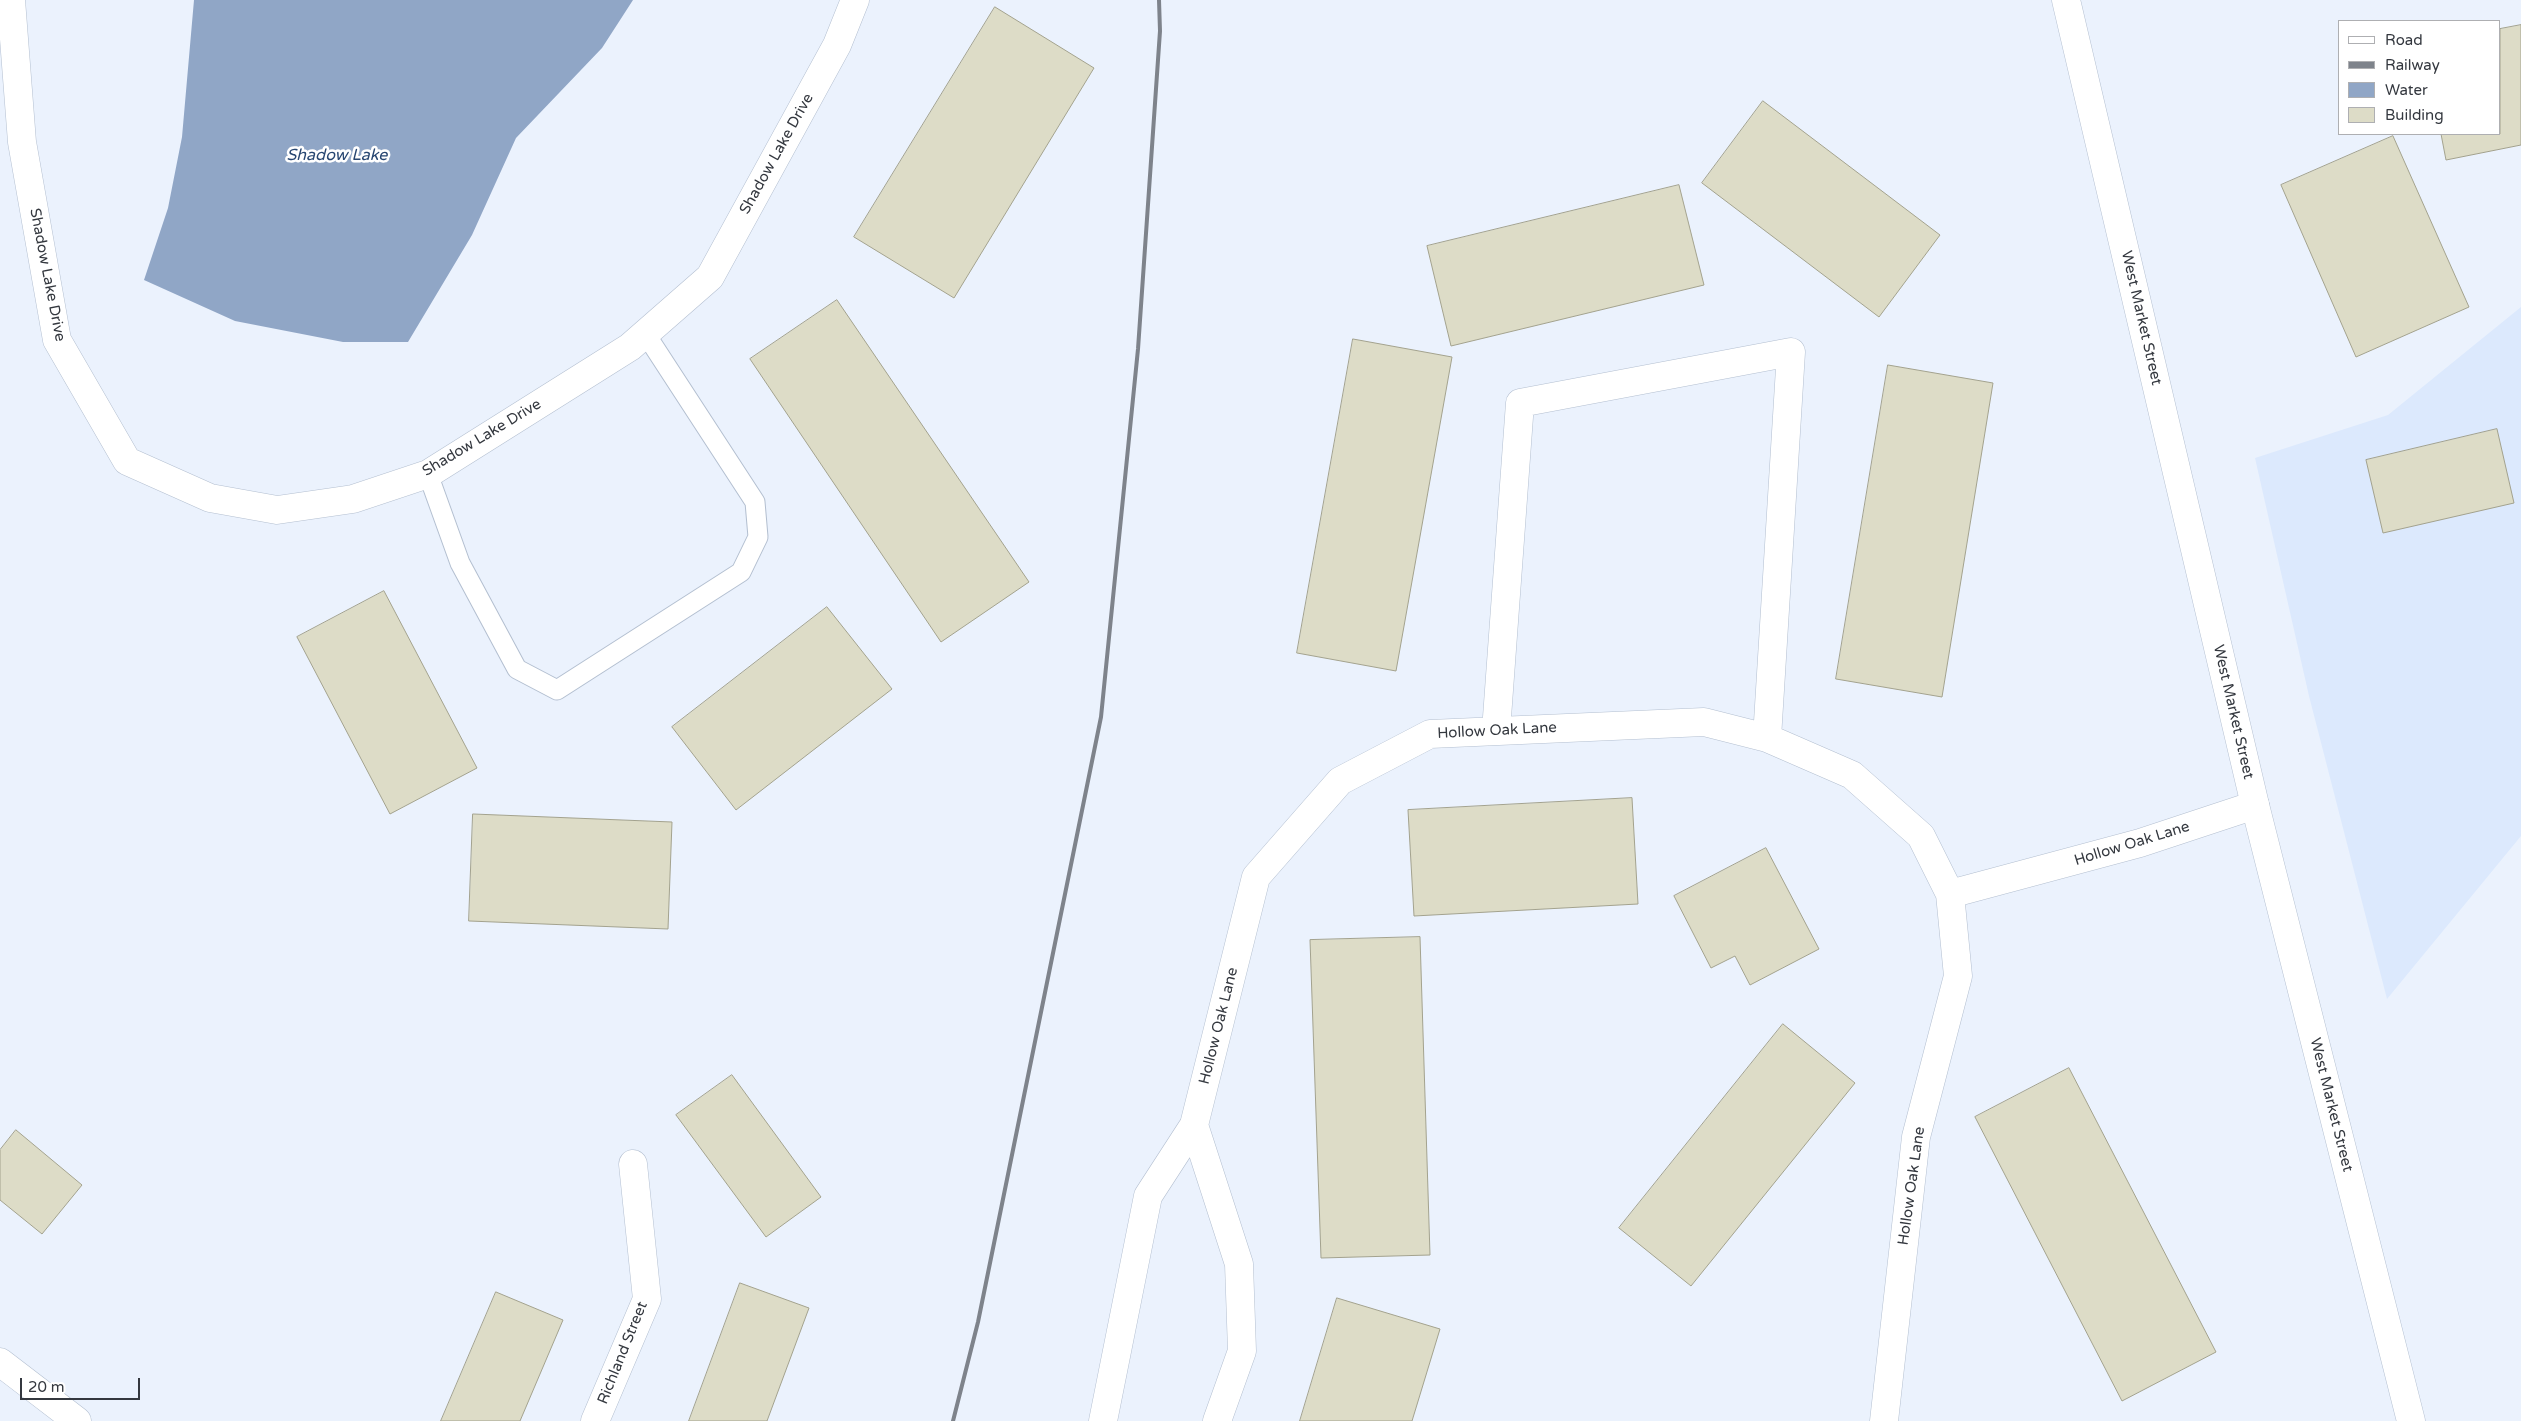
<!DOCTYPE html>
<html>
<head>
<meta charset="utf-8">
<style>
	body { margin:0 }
	#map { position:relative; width:2521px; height:1421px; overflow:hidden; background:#ebf2fd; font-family:"Varela Round",sans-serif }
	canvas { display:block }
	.legend { position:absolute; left:2338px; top:20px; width:162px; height:115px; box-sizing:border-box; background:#fff; border:1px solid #aeafb2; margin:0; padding:6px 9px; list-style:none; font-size:15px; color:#34383f }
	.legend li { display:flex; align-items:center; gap:10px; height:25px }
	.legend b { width:25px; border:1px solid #aeafb2 }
	.scale { position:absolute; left:20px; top:1378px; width:120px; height:22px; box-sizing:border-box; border:2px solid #34383f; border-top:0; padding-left:6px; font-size:15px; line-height:18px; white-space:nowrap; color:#34383f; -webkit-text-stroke:4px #fff; paint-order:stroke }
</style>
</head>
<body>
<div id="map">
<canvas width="2521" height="1421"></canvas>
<ul class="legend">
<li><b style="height:6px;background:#fff"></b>Road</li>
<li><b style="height:6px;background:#7e838b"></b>Railway</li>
<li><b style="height:14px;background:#90a6c6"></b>Water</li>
<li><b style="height:14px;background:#dddcc7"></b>Building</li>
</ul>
<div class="scale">20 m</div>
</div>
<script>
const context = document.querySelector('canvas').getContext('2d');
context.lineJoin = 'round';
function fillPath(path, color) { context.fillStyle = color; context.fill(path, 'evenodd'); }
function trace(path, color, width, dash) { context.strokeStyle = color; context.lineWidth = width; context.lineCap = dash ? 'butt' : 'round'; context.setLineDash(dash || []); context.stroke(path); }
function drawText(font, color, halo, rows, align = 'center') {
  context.font = font + ' "Varela Round",sans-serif'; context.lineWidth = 5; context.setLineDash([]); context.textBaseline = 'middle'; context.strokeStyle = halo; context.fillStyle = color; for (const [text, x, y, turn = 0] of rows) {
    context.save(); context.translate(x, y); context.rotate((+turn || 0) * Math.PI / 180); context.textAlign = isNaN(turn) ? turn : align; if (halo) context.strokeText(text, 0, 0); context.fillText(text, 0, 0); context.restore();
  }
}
fillPath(new Path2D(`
	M2521,307v529l-134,163 -78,-303 -54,-238 133,-43z`), '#dce9fd');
fillPath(new Path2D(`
	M194,0h439l-31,48 -86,90 -44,97 -64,107h-65l-108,-21 -91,-41 24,-72 14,-71z`), '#90a6c6');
const building = new Path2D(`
	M995,7l99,61 -140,230 -100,-61z
	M2521,25v120l-75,15 -5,-26h59v-105z
	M1763,101l177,134 -61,82 -177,-134z
	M2393,136l76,171 -113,50 -75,-172z
	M1679,185l25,100 -253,61 -24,-100z
	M837,300l192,282 -88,60 -191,-283z
	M1353,339l99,18 -56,314 -99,-18z
	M1888,365l105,18 -51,314 -106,-18z
	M2497,429l17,74 -131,30 -17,-73z
	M384,591l93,177 -87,46 -93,-177z
	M827,607l65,82 -156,121 -64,-83z
	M1632,798l6,106 -224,12 -6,-106z
	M473,814l199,8 -4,107 -199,-8z
	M1766,848l53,101 -69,36 -15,-29 -24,12 -37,-72z
	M1420,937l10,318 -109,3 -11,-318z
	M1783,1024l72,59 -164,203 -72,-58z
	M2069,1068l147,284 -94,49 -147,-284z
	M732,1075l89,122 -55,40 -90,-122z
	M16,1130l66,55 -40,49 -42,-34v-50z
	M740,1283l69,25 -42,113h-78z
	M496,1292l67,28 -43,101h-79z
	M1337,1298l103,31 -28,92h-112z`);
fillPath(building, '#dddcc7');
trace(building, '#a3a28e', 1);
const service = new Path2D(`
	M428,474l32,89 57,106 40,21 184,-118 17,-35 -3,-35 -110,-169`);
const minor = new Path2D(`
	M11,0l11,142 35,198 70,121 83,37 67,12 76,-11 75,-25 202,-127 80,-70 127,-232 18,-45
	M1496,731l24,-328 271,-51 -24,386
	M1950,894l190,-51 115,-38
	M1194,1125l45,139 3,87 -25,70
	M0,1362l77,59
	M595,1421l52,-122 -14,-135
	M1103,1421l45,-225 46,-71 62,-248 84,-96 90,-47 274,-12 63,16 85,37 69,61 29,58 8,82 -42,161 -32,284`);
const primary = new Path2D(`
	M2066,0l189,805 156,616`);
trace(service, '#b3bfd0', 21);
trace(minor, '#b3bfd0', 29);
trace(primary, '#b3bfd0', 29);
trace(service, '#fff', 19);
trace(minor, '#fff', 28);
trace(primary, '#fff', 28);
trace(new Path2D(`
	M953,1421l25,-99 123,-605 37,-368 22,-318 -1,-31`), '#7e838b', 4);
drawText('15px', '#34383f', '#fff', [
	["Shadow Lake Drive",777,154,-61],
	["Shadow Lake Drive",47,275,79],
	["West Market Street",2141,318,77],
	["Shadow Lake Drive",482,438,-31],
	["West Market Street",2233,712,77],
	["Hollow Oak Lane",1497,731,-3],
	["Hollow Oak Lane",2132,844,-17],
	["Hollow Oak Lane",1219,1026,-76],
	["West Market Street",2331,1105,76],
	["Hollow Oak Lane",1912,1186,-82],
	["Richland Street",623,1353,-68]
]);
drawText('italic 16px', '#274671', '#fff', [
	["Shadow Lake",337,156]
]);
</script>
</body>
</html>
